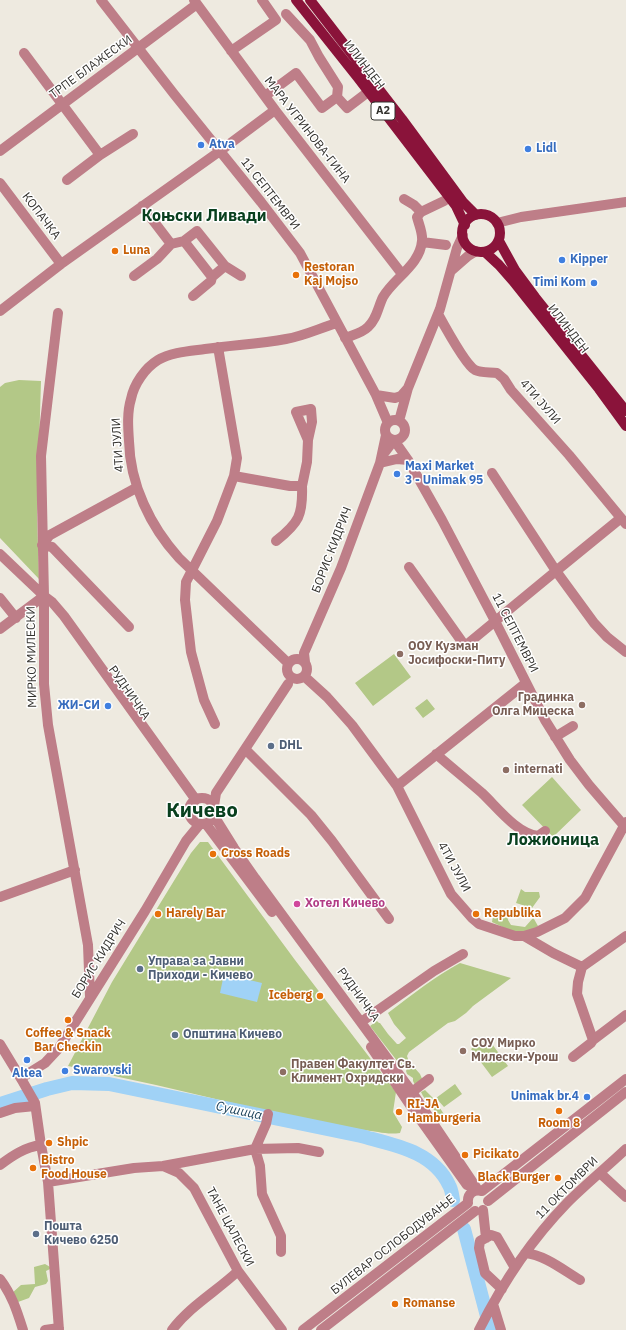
<!DOCTYPE html>
<html>
<head>
<meta charset="utf-8">
<style>
	body { margin:0 }
	canvas { display:block; background:#eeeae0 }
</style>
</head>
<body>
<canvas width="626" height="1330"></canvas>
<script>
const context = document.querySelector('canvas').getContext('2d');
context.lineJoin = 'round';
function fillPath(path, color) { context.fillStyle = color; context.fill(path, 'evenodd'); }
function trace(path, color, width, dash) { context.strokeStyle = color; context.lineWidth = width; context.lineCap = dash ? 'butt' : 'round'; context.setLineDash(dash || []); context.stroke(path); }
function drawText(font, color, halo, rows, align = 'center') {
  context.font = font + ' "IBM Plex Sans",sans-serif'; context.lineWidth = 3; context.setLineDash([]); context.textBaseline = 'middle'; context.strokeStyle = halo; context.fillStyle = color; for (const [text, x, y, turn = 0] of rows) {
    context.save(); context.translate(x, y); context.rotate((+turn || 0) * Math.PI / 180); context.textAlign = isNaN(turn) ? turn : align; if (halo) context.strokeText(text, 0, 0); context.fillText(text, 0, 0); context.restore();
  }
}
fillPath(new Path2D(`
	M19,380l22,1 -4,134 2,64 -39,-41v-151l5,-4z
	M394,654l17,23 -38,29 -18,-23z
	M427,699l8,10 -12,9 -8,-10z
	M552,777l29,33 -28,27 -31,-32z
	M200,842h8l87,118 101,132 -3,20 9,15 -2,6c-14,2 -23,-2 -37,-3l-92,-18 -115,-27 -88,-19 44,-84 79,-129z
	M521,889l4,3h14l1,5 -8,11 -16,-5z
	M509,910l-1,10 3,5 14,2 8,-9 1,1 4,7c-19,12 -28,4 -46,-4l1,-6 5,-5z
	M460,963l51,15 -38,28 -7,7 -11,8 -7,2 -39,29 -2,4 2,6 -8,4 -31,-40 7,-5 2,2h1l8,11 9,10h2l7,-6 -12,-14 -6,-11c24,-18 46,-36 72,-50z
	M487,1037l21,29 -16,11 -21,-28z
	M412,1065l8,9 3,7 -8,4 -2,-4v-3l-6,-4 -1,-3 2,-5z
	M455,1084l7,10 -18,13 -8,-9z
	M425,1090l10,10 10,16 -4,3 -18,-23 -2,-4z
	M45,1264l7,4 -6,3 2,10 -2,3 -11,3 -6,11 -11,4 -7,-8 10,-9 14,-1 -1,-17z`), '#b3c887');
fillPath(new Path2D(`
	M224,974l38,9 -5,19 -37,-9z`), '#a0d2f6');
trace(new Path2D(`
	M0,1104l47,-15 25,-6 37,1 252,52c33,9 72,15 88,49 3,5 3,10 4,15
	M464,1229l24,91 4,10`), '#a0d2f6', 14);
trace(new Path2D(`
	M101,0l73,94 87,108 39,51 76,142 12,28
	M194,0l81,110 127,164
	M231,51l45,-31 -14,-20
	M24,53l76,102
	M265,96l31,-23 26,35 15,-11 1,-10 -19,-30 -9,-17 -24,-26
	M337,97l10,11 21,-16
	M0,151l197,-147
	M67,180l33,-25 33,-21
	M0,183l61,81
	M404,199l10,6 7,7 23,-11
	M142,206l29,38 13,-3 28,36 13,-11 -28,-35 -13,10
	M497,223l24,-6 105,-15
	M422,242l24,3
	M225,266l16,10
	M452,270l16,-14 8,-5
	M134,276l23,-17 14,-15
	M193,296l18,-15 1,-4
	M0,311l61,-47 159,-113 55,-41
	M58,313l-17,143 3,140v88l4,41 40,220 2,52
	M438,314c6,11 28,51 37,56 6,3 15,2 22,3l7,6 7,11 58,65 57,69
	M345,338c8,-3 17,-5 23,-11 9,-8 10,-20 15,-30 11,-19 37,-32 39,-56 1,-8 -3,-16 -5,-24l4,-5
	M376,395l19,3 6,-2 7,-8
	M385 430a10 10 0 1 1 20 0a10 10 0 1 1-20 0Z
	M399,421l9,-33 32,-79 17,-61 6,-13
	M382,456l12,-16 14,20 34,60 53,101 50,99 25,40 19,25 37,43
	M380,463l17,-4 11,1
	M492,473l64,98 65,-53
	M234,476l56,10h12l5,-24 1,-22 4,-18 -1,-13 -15,3 12,28
	M276,541c23,-18 27,-26 26,-55
	M0,554l44,42 8,6 12,14 132,184
	M409,567l56,79 91,-75 38,52 13,14 19,15
	M0,598l16,20
	M129,627l-77,-80 -10,-2 8,-10 86,-47
	M0,629l44,-33
	M287 669a10 10 0 1 1 20 0a10 10 0 1 1-20 0Z
	M305,662l-1,-9 37,-85 39,-105 6,-28
	M288,663l-109,-105c-29,-32 -49,-74 -50,-117 -1,-14 -2,-29 2,-42 3,-15 14,-31 27,-39 13,-8 32,-9 47,-11 27,-4 54,-5 81,-10 18,-3 34,-11 51,-16
	M305,677l22,20 25,28 45,61 54,108 21,24 7,6 36,12h9l13,-4 28,-14 20,-20 41,-76
	M215,724l-11,-24 -13,-48 -6,-52 1,-18 31,-61 17,-45 3,-18 -19,-111
	M555,737l18,-11
	M246,750l65,65 21,26 57,78
	M436,754c15,13 31,26 46,39 15,14 34,40 56,43l7,-5
	M397,786l129,-103
	M189 811a13 13 0 1 1 26 0a13 13 0 1 1-26 0Z
	M214,806l2,-13 72,-109
	M214,816l20,32 21,30 157,214 66,98
	M206,824l66,88
	M0,897l75,-27
	M524,936l29,17 29,14
	M361,1022l73,-51 29,-17
	M593,1040l33,-25
	M0,1044l23,38 12,21 6,42 7,37 11,148
	M371,1047l39,58 57,80
	M573,1057l18,-14 2,-3 -16,-46 1,-12 4,-15 44,-31
	M21,1078l24,-15 14,-15 86,-137 41,-70 14,-17
	M412,1092l17,-13
	M0,1113l15,-5 20,-2
	M268,1114l-2,10 -11,25 5,17 2,28 19,42v16
	M0,1165c12,-9 25,-18 41,-20
	M163,1166l16,7 15,15 44,83 44,59
	M600,1173l26,24
	M48,1182l86,-14 29,-2 92,-17 43,-1 21,4
	M488,1201l138,-109
	M468,1203c-1,-9 5,-14 14,-12l144,-112
	M483,1210l3,28
	M525,1253c20,2 38,17 55,27
	M0,1279c12,16 17,32 23,51
	M502,1289l-17,-16 -6,-25 1,-7 11,-6 6,2 18,31
	M493,1304l8,26
	M45,1330l14,-2
	M172,1330c18,-24 45,-39 66,-59
	M303,1330l165,-127
	M321,1330l154,-119
	M479,1330c23,-46 52,-90 88,-127 19,-19 40,-36 59,-54`), '#be7e88', 10);
trace(new Path2D(`
	M296,0l62,78 98,128 9,19
	M310,0l92,119 61,83 13,13
	M462 233a19 19 0 1 1 38 0a19 19 0 1 1-38 0Z
	M499,241l16,29 20,27 91,114
	M485,252l14,13 14,16 86,108 27,37`), '#8a133a', 10);
for (const [x, y, r, color] of [
	[201,145,4,"#3f7fe0"],
	[528,149,4,"#3f7fe0"],
	[115,251,4,"#e8710a"],
	[562,260,4,"#3f7fe0"],
	[296,275,4,"#e8710a"],
	[594,283,4,"#3f7fe0"],
	[397,474,4,"#3f7fe0"],
	[400,654,4,"#8d6e63"],
	[582,705,4,"#8d6e63"],
	[108,706,4,"#3f7fe0"],
	[271,746,4,"#5c6f8a"],
	[506,770,4,"#8d6e63"],
	[213,854,4,"#e8710a"],
	[297,904,4,"#d1479c"],
	[158,914,4,"#e8710a"],
	[476,914,4,"#e8710a"],
	[140,969,4,"#5c6f8a"],
	[320,996,4,"#e8710a"],
	[68,1020,4,"#e8710a"],
	[175,1035,4,"#5c6f8a"],
	[463,1051,4,"#8d6e63"],
	[27,1060,4,"#3f7fe0"],
	[65,1071,4,"#3f7fe0"],
	[283,1072,4,"#8d6e63"],
	[587,1097,4,"#3f7fe0"],
	[559,1111,4,"#e8710a"],
	[399,1112,4,"#e8710a"],
	[49,1143,4,"#e8710a"],
	[465,1155,4,"#e8710a"],
	[33,1168,4,"#e8710a"],
	[558,1178,4,"#e8710a"],
	[36,1234,4,"#5c6f8a"],
	[395,1304,4,"#e8710a"]
]) { const dot = new Path2D(); dot.arc(x, y, r, 0, 2 * Math.PI); context.fillStyle = color; context.fill(dot); trace(dot, '#fff', 1.5); }
for (const [x, y, w] of [
	[383,111,24]
]) { const box = new Path2D(); box.roundRect(x - w / 2, y - 9, w, 18, 3); context.fillStyle = '#fff'; context.fill(box); trace(box, '#33322e', 1); }
drawText('bold 11px', '#33322e', null, [
	["A2",383,111]
]);
drawText('12px', '#33322e', '#fff', [
	["ИЛИНДЕН",364,65,52],
	["ТРПЕ БЛАЖЕСКИ",91,67,-36],
	["МАРА УГРИНОВА-ГИНА",307,130,52],
	["11 СЕПТЕМВРИ",270,194,52],
	["КОПАЧКА",41,216,53],
	["ИЛИНДЕН",568,329,52],
	["4ТИ ЈУЛИ",540,402,49],
	["4ТИ ЈУЛИ",118,445,-94],
	["БОРИС КИДРИЧ",332,550,-69],
	["11 СЕПТЕМВРИ",515,633,63],
	["МИРКО МИЛЕСКИ",32,657,-91],
	["РУДНИЧКА",129,693,55],
	["4ТИ ЈУЛИ",454,867,61],
	["БОРИС КИДРИЧ",99,959,-58],
	["РУДНИЧКА",358,995,54],
	["11 ОКТОМВРИ",567,1188,-45],
	["ТАНЕ ЦАЛЕСКИ",230,1227,62],
	["БУЛЕВАР ОСЛОБОДУВАЊЕ",393,1245,-38]
]);
drawText('bold 12px', '#366cbe', '#fff', [
	["Atva",209,145],
	["Lidl",536,149],
	["Kipper",570,260],
	["Timi Kom",586,283,"right"],
	["Maxi Market",405,467],
	["3 - Unimak 95",405,481],
	["ЖИ-СИ",100,706,"right"],
	["Swarovski",73,1071],
	["Altea",27,1074,"center"],
	["Unimak br.4",579,1097,"right"]
], 'left');
drawText('bold 12px', '#c56008', '#fff', [
	["Luna",123,251],
	["Restoran",304,268],
	["Kaj Mojso",304,282],
	["Cross Roads",221,854],
	["Harely Bar",166,914],
	["Republika",484,914],
	["Iceberg",312,996,"right"],
	["Coffee & Snack",68,1034,"center"],
	["Bar Checkin",68,1048,"center"],
	["RI-JA",407,1105],
	["Hamburgeria",407,1119],
	["Room 8",559,1124,"center"],
	["Shpic",57,1143],
	["Picikato",473,1155],
	["Bistro",41,1161],
	["Food House",41,1175],
	["Black Burger",550,1178,"right"],
	["Romanse",403,1304]
], 'left');
drawText('bold 12px', '#785e54', '#fff', [
	["ООУ Кузман",408,647],
	["Јосифоски-Питу",408,661],
	["Градинка",574,698,"right"],
	["Олга Мицеска",574,712,"right"],
	["internati",514,770],
	["СОУ Мирко",471,1044],
	["Милески-Урош",471,1058],
	["Правен Факултет Св.",291,1065],
	["Климент Охридски",291,1079]
], 'left');
drawText('bold 12px', '#4e5e75', '#fff', [
	["DHL",279,746],
	["Управа за Јавни",148,962],
	["Приходи - Кичево",148,976],
	["Општина Кичево",183,1035],
	["Пошта",44,1227],
	["Кичево 6250",44,1241]
], 'left');
drawText('bold 12px', '#b23c85', '#fff', [
	["Хотел Кичево",305,904]
], 'left');
drawText('italic 13px', '#1d435b', '#fff', [
	["Сушица",239,1111,12]
]);
drawText('bold 16px', '#09401f', '#fff', [
	["Коњски Ливади",204,216],
	["Ложионица",553,840]
]);
drawText('bold 20px', '#09401f', '#fff', [
	["Кичево",202,811]
]);
</script>
</body>
</html>
